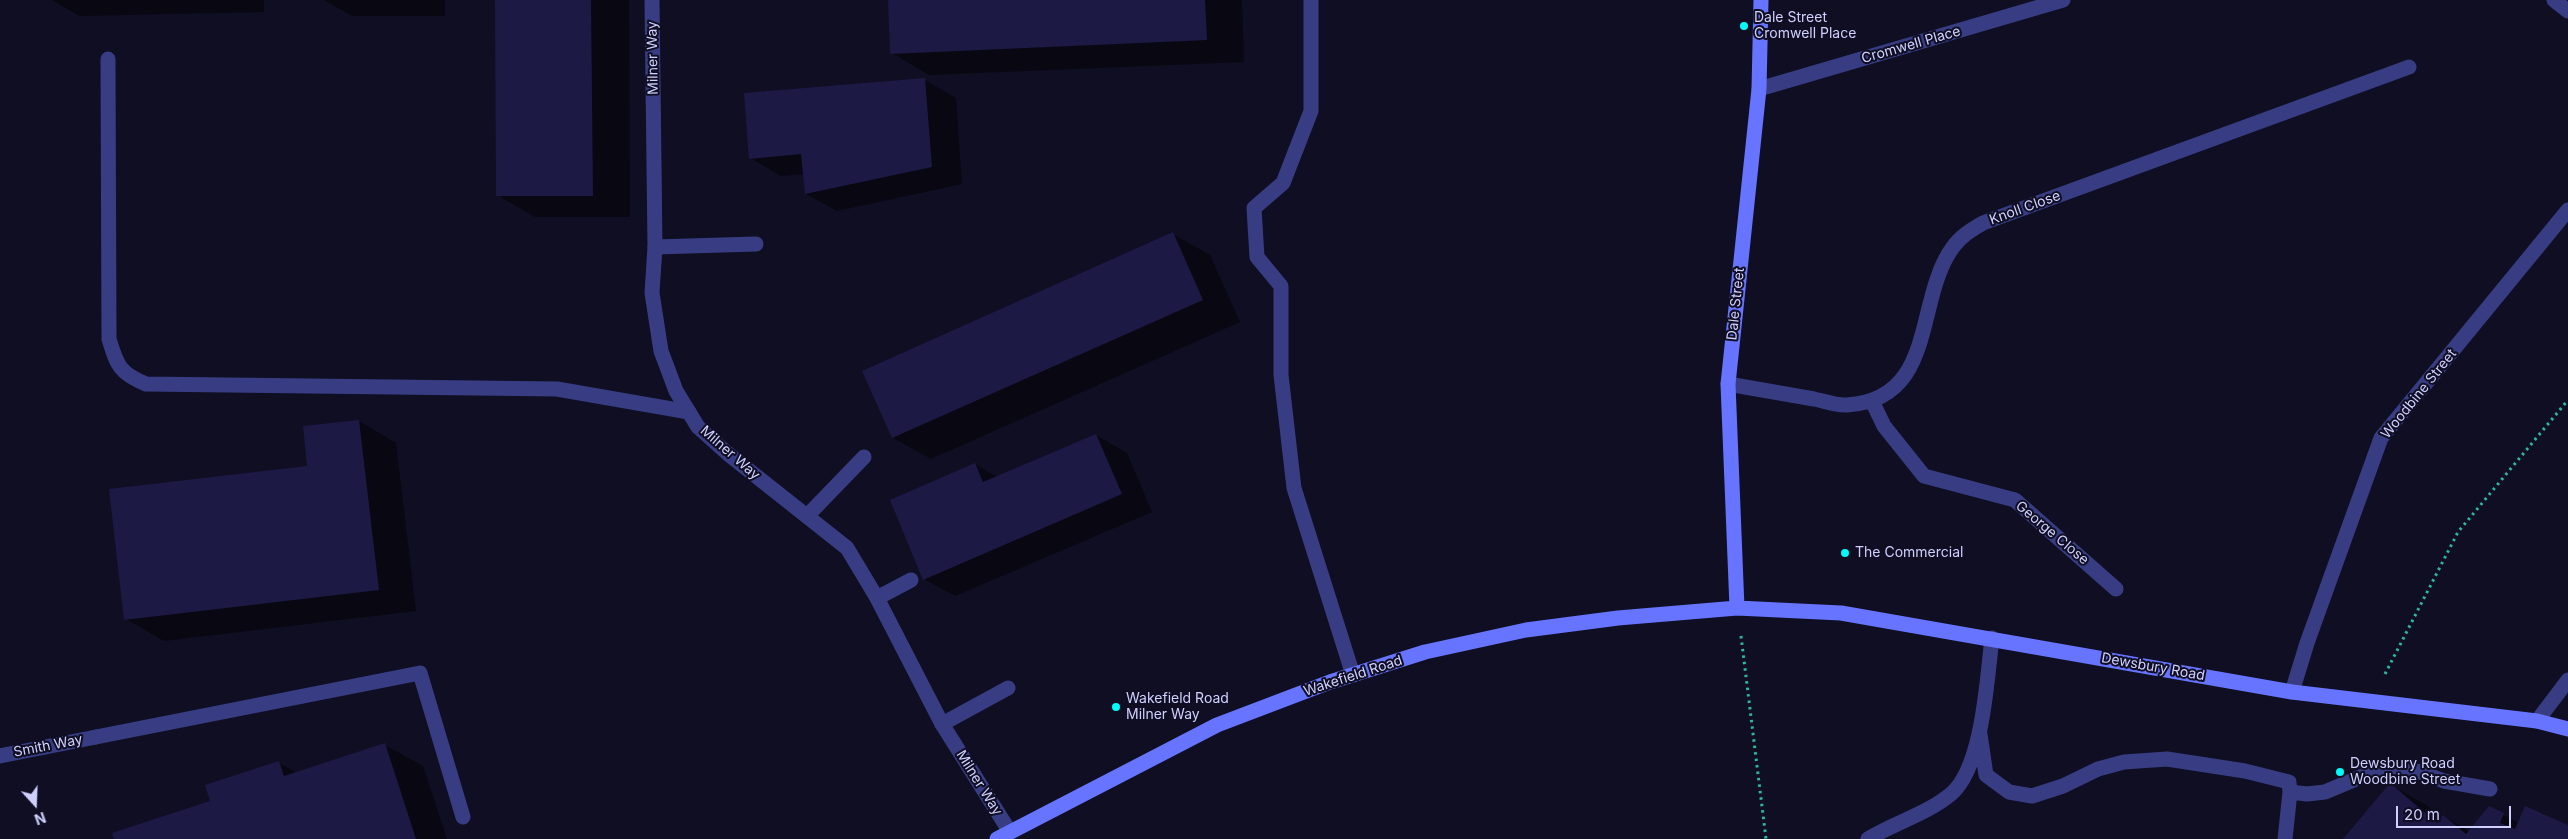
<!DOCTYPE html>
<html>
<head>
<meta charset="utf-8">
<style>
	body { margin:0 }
	#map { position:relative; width:2568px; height:839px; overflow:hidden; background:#0f0e23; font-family:Inter,sans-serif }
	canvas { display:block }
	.north { position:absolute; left:10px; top:779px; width:50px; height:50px; -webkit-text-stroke:4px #0f0e23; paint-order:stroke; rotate:160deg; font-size:14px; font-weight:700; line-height:20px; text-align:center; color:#d0d0ff }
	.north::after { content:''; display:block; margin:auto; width:18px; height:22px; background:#d0d0ff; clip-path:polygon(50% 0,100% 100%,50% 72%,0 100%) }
	.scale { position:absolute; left:2396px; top:806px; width:115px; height:22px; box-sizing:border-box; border:2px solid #d0d0ff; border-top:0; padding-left:6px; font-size:15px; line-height:18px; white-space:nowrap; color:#d0d0ff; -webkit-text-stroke:4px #0f0e23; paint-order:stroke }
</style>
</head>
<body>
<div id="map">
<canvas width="2568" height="839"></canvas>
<div class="north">N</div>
<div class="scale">20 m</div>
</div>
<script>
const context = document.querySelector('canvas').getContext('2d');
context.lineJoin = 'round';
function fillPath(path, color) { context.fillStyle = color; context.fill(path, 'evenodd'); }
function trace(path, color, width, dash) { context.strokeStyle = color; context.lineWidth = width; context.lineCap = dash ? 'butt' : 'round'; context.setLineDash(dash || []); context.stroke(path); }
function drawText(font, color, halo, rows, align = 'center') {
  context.font = font + ' Inter,sans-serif'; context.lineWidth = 4; context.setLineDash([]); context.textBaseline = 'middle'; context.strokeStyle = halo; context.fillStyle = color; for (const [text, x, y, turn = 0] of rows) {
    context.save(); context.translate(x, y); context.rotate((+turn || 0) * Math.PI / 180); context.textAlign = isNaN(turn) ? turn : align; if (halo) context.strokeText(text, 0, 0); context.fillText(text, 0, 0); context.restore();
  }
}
fillPath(new Path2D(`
	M52,0h212v12l-185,4z
	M324,0h121v16h-93z
	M496,0h133l1,217h-95l-38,-22z
	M889,0h353l2,62 -315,13 -37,-22z
	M925,80l31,18 6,86 -125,27 -31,-17 -2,-20 -23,2 -31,-18z
	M1173,234l37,21 30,67 -309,137 -38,-21z
	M359,421l37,22 20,168 -252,30 -38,-22 183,-152z
	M1096,435l31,18 25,59 -197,84 -31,-17 51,-115 22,13z
	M385,745l38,21 24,73h-332l97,-37 66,-40 19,11z
	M2390,785l38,21 14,12 2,-2 26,16 20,-24 29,15 49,4v12h-223z`), '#0007');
fillPath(new Path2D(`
	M495,0h96l2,196h-97z
	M888,0h317l2,40 -317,14z
	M925,78l7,89 -127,27 -4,-40 -52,5 -5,-66z
	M1173,232l30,68 -311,138 -30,-67z
	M359,420l20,170 -255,30 -15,-131 198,-23 -4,-40z
	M1096,434l26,60 -199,86 -33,-80 85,-37 8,19z
	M385,743l31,96h-302l-2,-6 98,-32 -5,-16 74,-24 5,15z
	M2390,783l47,40 6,-8 23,19 23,-28 15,7 -4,10 15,6 10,-23 43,19v14h-225z`), '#1d1945');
trace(new Path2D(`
	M1741,636l25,203
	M2385,674l73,-142 110,-132`), '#2cb79f', 3, [2.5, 4]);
trace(new Path2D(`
	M1311,0v111l-28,72 -29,25 3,49 24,29v89l13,113 59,187
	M108,59l1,280c8,26 10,34 37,45l411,5 132,23
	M655,247l101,-3
	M807,516l57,-59
	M877,598l34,-18
	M942,724l66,-36
	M1980,734l6,41 23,17 23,4 31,-10 35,-17 26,-7 43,-3 78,12 44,11 1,10 17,2 18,-2 45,-19 47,-2 27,10 46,8
	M96,737l324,-64 43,144
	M1868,839c26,-16 59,-25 83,-45 32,-27 36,-116 41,-156
	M2285,839l5,-47`), '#383d83', 15);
trace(new Path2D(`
	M652,0l3,247 -3,46 9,58 15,40 22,36 29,26 120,95 30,50 65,126 68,108
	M2554,0l14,11
	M1759,89l304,-89
	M1728,384c28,5 57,10 86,15 10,2 23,7 33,6 91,-6 67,-105 106,-158 8,-11 18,-17 30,-24l426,-156
	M1872,401l12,25 40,50 91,24 101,89
	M2292,692l15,-49 74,-205 187,-228
	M2537,721l31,-41
	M0,756l96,-19`), '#383d83', 15);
trace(new Path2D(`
	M1737,608l-9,-224 31,-295 2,-89
	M997,839l220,-114 113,-43 95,-30 101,-22 92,-12 119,-10 104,5 451,79 245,29 31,8`), '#6774ff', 15);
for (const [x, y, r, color] of [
	[1744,26,5,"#00fbf8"],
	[1845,553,5,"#00fbf8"],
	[1116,707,5,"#00fbf8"],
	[2340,772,5,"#00fbf8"]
]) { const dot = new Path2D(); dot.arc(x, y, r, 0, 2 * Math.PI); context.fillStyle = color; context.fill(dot); trace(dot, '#0f0e23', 2); }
drawText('14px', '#d0d0ff', '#0f0e23', [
	["Dale Street",1754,18],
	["Cromwell Place",1754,34],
	["The Commercial",1855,553],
	["Wakefield Road",1126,699],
	["Milner Way",1126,715],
	["Dewsbury Road",2350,764],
	["Woodbine Street",2350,780]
], 'left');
drawText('14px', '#d0d0ff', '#0f0e23', [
	["Cromwell Place",1911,45,-16],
	["Milner Way",653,58,-91],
	["Knoll Close",2025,208,-20],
	["Dale Street",1736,304,-84],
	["Woodbine Street",2419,394,-51],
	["Milner Way",730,453,41],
	["George Close",2052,533,40],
	["Dewsbury Road",2153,667,10],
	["Wakefield Road",1353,676,-18],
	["Smith Way",48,746,-11],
	["Milner Way",979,783,58]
]);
</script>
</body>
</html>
